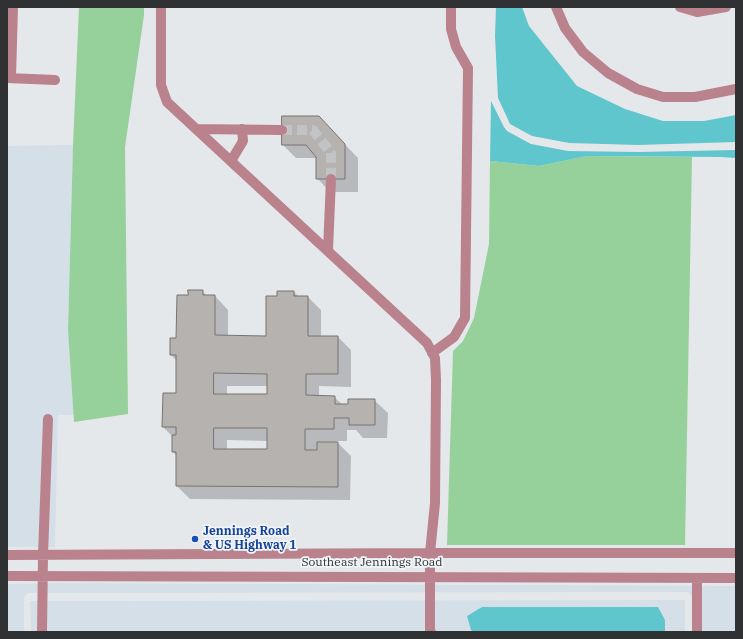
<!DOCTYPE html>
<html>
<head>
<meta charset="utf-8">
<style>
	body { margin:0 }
	#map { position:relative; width:743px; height:639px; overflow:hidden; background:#e5e8eb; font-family:"IBM Plex Serif",serif }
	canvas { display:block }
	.frame { position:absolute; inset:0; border:8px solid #2f3132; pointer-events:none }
</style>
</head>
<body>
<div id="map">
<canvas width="743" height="639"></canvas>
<div class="frame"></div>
</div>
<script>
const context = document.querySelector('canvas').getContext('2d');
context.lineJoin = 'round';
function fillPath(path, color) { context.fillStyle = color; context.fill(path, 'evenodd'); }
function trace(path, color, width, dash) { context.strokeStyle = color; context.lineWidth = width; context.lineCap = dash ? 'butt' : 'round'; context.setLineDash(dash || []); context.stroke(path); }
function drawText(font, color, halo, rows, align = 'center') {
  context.font = font + ' "IBM Plex Serif",serif'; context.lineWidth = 3.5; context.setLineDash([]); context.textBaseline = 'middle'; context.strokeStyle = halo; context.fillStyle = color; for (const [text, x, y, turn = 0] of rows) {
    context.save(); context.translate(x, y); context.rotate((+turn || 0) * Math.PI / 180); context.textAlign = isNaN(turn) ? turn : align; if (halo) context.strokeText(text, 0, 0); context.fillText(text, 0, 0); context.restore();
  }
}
fillPath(new Path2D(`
	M73,145l-5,185 6,85h-16l-3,132h-48v-401z
	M53,583l683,3v46h-44l1,-32 -2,-5 -3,-3h-21l-639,1 -3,3 -1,2v34h-17v-48z
	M685,600v32h-654l-1,-31z`), '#d5dfe7');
fillPath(new Path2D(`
	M79,7h65v8l-19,132 3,267 -54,8 -6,-92 5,-185z
	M587,156l105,1 -7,388h-238l6,-194 10,-10 11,-23 15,-74 1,-83 49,5z`), '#96d09b');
fillPath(new Path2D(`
	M496,7h26l7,19 48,60 48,23 38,12h41l32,-6v27l-98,3 -69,-2 -37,-7 -22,-12 -12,-26 -3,-62z
	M491,101l13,26 3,4 24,13 37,7 70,1 98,-2v8l-16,-1 -133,-1 -48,10 -49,-5z
	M482,607h176l7,13v12h-191l-3,-2 -4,-14z`), '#60c6ce');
fillPath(new Path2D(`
	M283,117l49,14 26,27v34h-28l-13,-14v-20h-21l-13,-13z
	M202,291l5,5h8l13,14v26l39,1 11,-40 16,-5 5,5h9l13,13v27h17l13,13v37l-32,-1v11h15l9,8 31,-5 14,13 -1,25h-24l-7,-8h-9v11h-11l15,15 -1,44 -160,-1 -13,-13v-30l-4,-4v-15l-10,-10 1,-33h13v-33l-6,-6 6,-16 12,-43zM227,386h41v9h-41zM227,440l41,1v9h-41z`), '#0003');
const building = new Path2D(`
	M282,116h37l26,28v35h-29v-22l-10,-12h-24z
	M188,290h15v5h12v40l51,1v-40h11v-5h17v5h14v40h30v38h-32v21l29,1v8h13v-5h27v26h-26v-7h-15v11h-29v21h12v-8h21v45l-162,-1v-34h-4v-17h4v-8h-14l1,-34h13v-38h-6v-17h6l1,-43h11zM214,373l53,1v20h-53zM214,428h53v21h-53z`);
fillPath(building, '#b6b2b0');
trace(building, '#777371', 1);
trace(new Path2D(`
	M282,130h31l18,23v26`), '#c1c3c6', 10, [10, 5]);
trace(new Path2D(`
	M161,7v78l6,17 260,241 8,15 1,22 -1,123 -5,50v77l1,2
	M556,7l9,21 18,24 25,21 29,16 26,8h32l41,-8
	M680,7l17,5 29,-5
	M7,78l48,2
	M11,78l2,-71
	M196,129l86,1
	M231,161l12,-20 -1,-12
	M328,250l3,-71
	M432,353l22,-16 11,-19 3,-250 -12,-21 -5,-18v-22
	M7,555l423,-2h306
	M7,576l729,2
	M697,578v54
	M42,632l1,-77 5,-136`), '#ba828c', 10);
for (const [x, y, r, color] of [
	[195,539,4,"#1a4fb4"]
]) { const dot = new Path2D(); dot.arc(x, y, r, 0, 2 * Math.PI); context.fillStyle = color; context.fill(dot); trace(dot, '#f2f5f8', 1.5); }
drawText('bold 12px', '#164399', '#f2f5f8', [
	["Jennings Road",203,532],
	["& US Highway 1",203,546]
], 'left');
drawText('12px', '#2f3132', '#f2f5f8', [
	["Southeast Jennings Road",372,563]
]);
</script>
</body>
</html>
